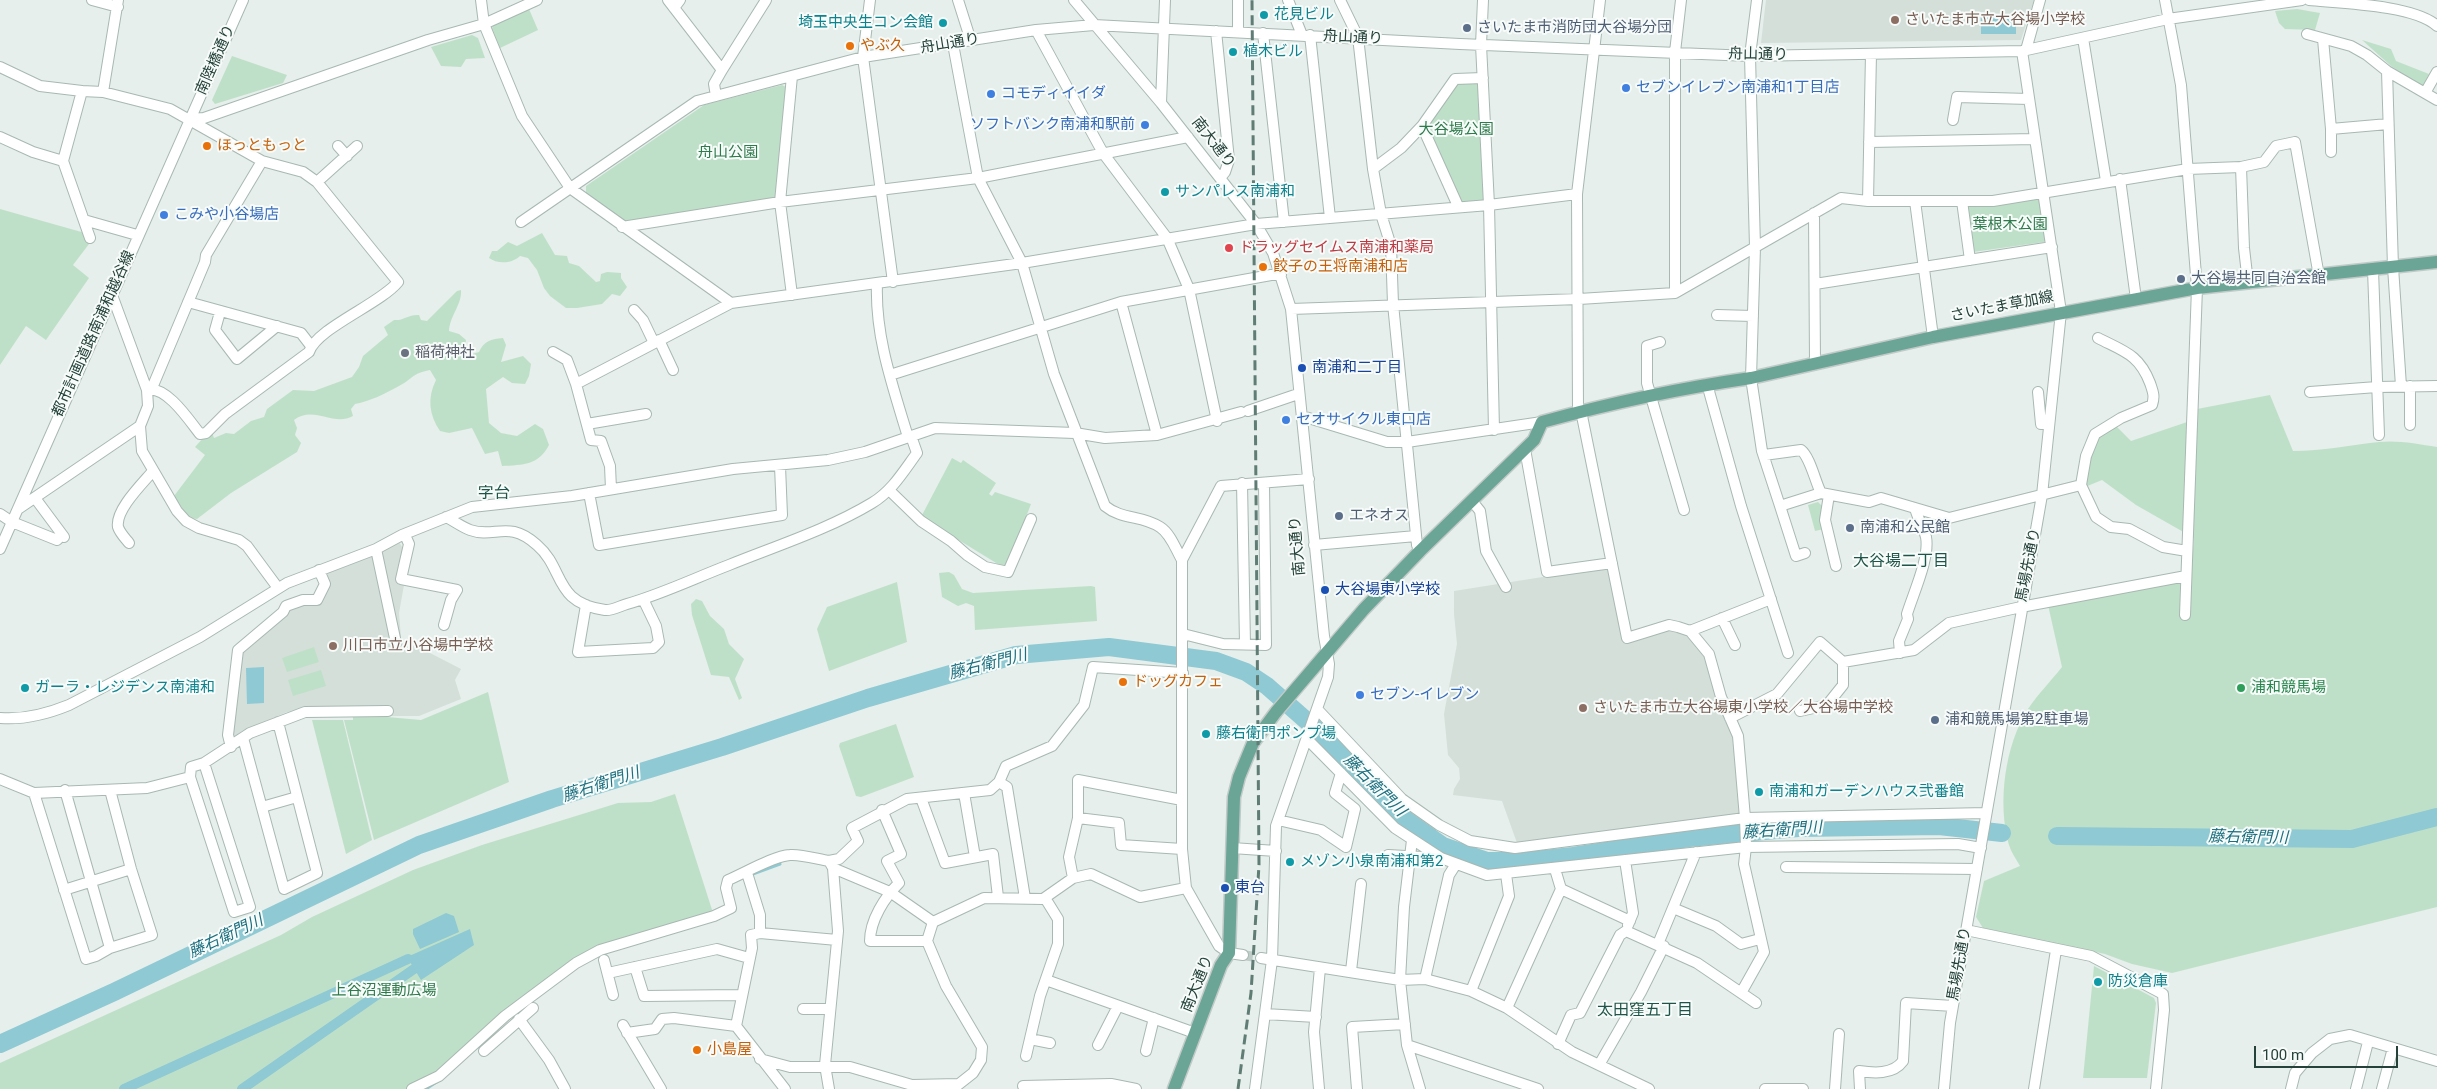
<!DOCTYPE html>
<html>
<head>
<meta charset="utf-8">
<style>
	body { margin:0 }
	#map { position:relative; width:2437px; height:1089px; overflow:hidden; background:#e6efeb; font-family:Roboto,sans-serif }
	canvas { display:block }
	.scale { position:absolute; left:2254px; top:1046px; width:144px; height:22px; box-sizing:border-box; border:2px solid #24423a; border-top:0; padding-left:6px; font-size:15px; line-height:18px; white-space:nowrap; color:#24423a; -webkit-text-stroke:4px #f7fbf9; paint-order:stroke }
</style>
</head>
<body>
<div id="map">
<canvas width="2437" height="1089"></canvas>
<div class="scale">100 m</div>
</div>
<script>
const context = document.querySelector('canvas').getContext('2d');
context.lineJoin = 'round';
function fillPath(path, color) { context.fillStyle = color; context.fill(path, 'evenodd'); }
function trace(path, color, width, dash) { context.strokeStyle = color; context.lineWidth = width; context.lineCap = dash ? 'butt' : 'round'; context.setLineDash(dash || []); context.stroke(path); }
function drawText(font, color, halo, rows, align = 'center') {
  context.font = font + ' Roboto,"Noto Sans JP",sans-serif'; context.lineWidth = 4; context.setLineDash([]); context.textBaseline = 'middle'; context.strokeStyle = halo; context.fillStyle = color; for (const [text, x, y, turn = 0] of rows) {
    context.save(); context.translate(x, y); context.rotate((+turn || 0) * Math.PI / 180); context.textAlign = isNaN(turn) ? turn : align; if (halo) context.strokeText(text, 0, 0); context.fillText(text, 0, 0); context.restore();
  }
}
fillPath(new Path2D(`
	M1766,0h268l-13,40 -260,3z
	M399,542l5,8 -7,33 7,2 -5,28 2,25 60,31 -6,11 6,19 -42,17h-28v-9l-80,2 -24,3 -45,19 -9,7 -2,-3 10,-81 49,-46 30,-5 8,-30z
	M1606,567l4,2 15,72 5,2 39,-13 17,4 16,14 33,90 7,75 -3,3 -222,27 -15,-42 -49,-6 1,-6 6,-10 -1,-11 -11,-13 -4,-41 13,-70 -3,-30v-23z`), '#d4dfda');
fillPath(new Path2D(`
	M529,9l9,21 -38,18 -8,-20 3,-5z
	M2297,9l23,4 -5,17 -30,-1 -6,-6 -4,-12z
	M472,35l6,3 7,20 -19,1 -5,8 -20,-1 -10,-19z
	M2362,40l29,9 5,12 33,13 -7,13 -31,-21z
	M232,56l55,19 -4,8 -68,21 -3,-4z
	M1483,78l6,127 -31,1 -36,-80 33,-47z
	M782,85l6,3 -10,106 -4,6 -151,22 -37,-29v-7l118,-81z
	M2037,198l4,3 5,38 -2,3 -71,10 -5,-45 2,-2z
	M0,209l85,24 4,11 -16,21 16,13 -43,62 -20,-14 -26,39z
	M542,233l13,22 12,1 2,7 10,3 17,16 4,-1 1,-7 6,-2 14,1v5l6,9 -7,9 -8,-2 -10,10 -25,4h-11l-16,-12 -6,-8 -7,-18 -9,-12 -8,-2c-8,8 -23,8 -31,2l3,-7h5l11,-9 9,4z
	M461,290c1,15 -11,25 -12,41l10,3 7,6 -1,10 4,5 10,-3c5,-11 12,-13 24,-14l3,7 -5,17 22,-6 8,8 -2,12 -4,8 -13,-1 -9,-6 -17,12 3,34 12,10 16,3 18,-12 8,5 6,16c-10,20 -26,20 -47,21l-4,-15 -13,3 -13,-26 -23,5 -9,-2c-11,-16 -13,-33 -4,-51l-6,-10c-19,4 -16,8 -31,16 -15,8 -28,15 -44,18l-4,5 2,7c-20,11 -39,-11 -59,4l3,8 -2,7 6,8 -4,9 -66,41 -34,26 -8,-1 -15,-22 31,-41 -10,-8 9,-10 8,-4 2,5 12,-5 8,1 17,-13 13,-4 3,-8 26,-19 21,1 38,-14 7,-10 4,-11 25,-21 -4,-8 10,-7c9,1 15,-6 25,-5l2,5 6,1 30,-30z
	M2270,395l23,56c30,0 56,-6 86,-9 19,-2 39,2 58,5v460l-265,66 -40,-9 -27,-10 -122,-26 -7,-11 8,-36 36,-15c-4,-7 -9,-14 -11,-21 -12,-42 -4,-100 19,-136 10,-15 23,-28 34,-42l-14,-62 143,-28 3,-39 -58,-33 -34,-25 -17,7 4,-26 8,-23 18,-13 16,16 65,-22 1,-10z
	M952,458l9,5 2,-3 33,23 -7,11 3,2 3,-4 36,12 -25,65 -85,-52z
	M1818,502l4,4 2,23 -9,2 -7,-26z
	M949,572l5,3 8,14 11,4 118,-7 4,1 2,34 -122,9 -1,-24 -8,-3 -8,3 -16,-9 -3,-24z
	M897,582l10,60 -78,29 -12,-42 10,-22z
	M696,599l6,2 8,15 14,13 5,15 15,15 -9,20 7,19 -3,2 -10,-23 -18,-2 -19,-60 -1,-11z
	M314,647l5,15 -32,10 -5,-14z
	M321,670l5,16 -33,10 -5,-16z
	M488,692l21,90 -135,58 -30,-120h9v-6l68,6z
	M312,720h31l29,120 -26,14z
	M896,724l18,53 -53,20 -5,-1 -17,-50 1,-3z
	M675,794l39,122 -114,34 -186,139h-414v-26l281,-128 31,-18 101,-47 69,-25 136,-42 33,-1z
	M2094,966l60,32 2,5 -9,75h-64z`), '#bfe0c8');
fillPath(new Path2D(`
	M2016,16v18h-35v-17z
	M264,667v36l-17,1 -1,-36z
	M446,913l8,3 5,16 -39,17 -7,-15v-5z
	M470,929l4,16 -53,35 -14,-23z`), '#8ec9d4');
trace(new Path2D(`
	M750,875l30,-11
	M426,1089l15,-10`), '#8ec9d4', 3);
trace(new Path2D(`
	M124,1089l284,-130
	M242,1089l172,-120`), '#8ec9d4', 10);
trace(new Path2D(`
	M2057,836l295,3 85,-22
	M0,1044l114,-52 305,-147 133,-46 170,-52 146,-49 148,-43 93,-8 107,14 30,11 21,14 58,51 77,80 41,29 44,15h37l49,-5 116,-18 109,-10 141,-2 63,7`), '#8ec9d4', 18);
trace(new Path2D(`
	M1243,955l18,3`), '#bfccc8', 10, [10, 5]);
const minor = new Path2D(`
	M92,0l26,7
	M481,0l3,24 38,92 48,72 161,115 291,-40 234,-39 233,-19 88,-11
	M668,0l54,70
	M870,0l-7,57 30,225
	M958,0l13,41
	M1074,0l87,103 95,121 17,29 18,56 33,327 5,28 -1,13 -52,149 -4,134 -17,129
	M1238,0v32
	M1288,0l14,35
	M1340,0l18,37 15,132 8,45 10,32 2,58 24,241 3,6
	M1483,0l-2,45 8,160 5,225
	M1757,0l-7,56 5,191 -4,131 11,73 18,55 41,-13 48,9 12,-4 68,20 132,-33
	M2165,0l16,85 16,203 -12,327
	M2309,0c31,3 106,5 128,26
	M674,8l6,-8
	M1036,30l67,123 64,85 22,51 28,132
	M1216,31l13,129 -4,12 -5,6
	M1263,33l21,189
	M2307,34l44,12 16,9 20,16
	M1310,35l20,183
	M2083,38l23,143
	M2323,39l8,90v23
	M953,44l25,134 44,85 32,111 51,132c17,14 37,9 55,21 11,7 16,23 22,33
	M2026,50l14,-50
	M0,67l40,19 42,5
	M103,92l67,17 92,52 41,11 14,10 81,100c-18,22 -81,46 -89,70l-84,62 -19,19 -6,1c-11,-14 -34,-49 -53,-44
	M2425,93l12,-21
	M716,96l-2,-12 8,-14 44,-70
	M1161,103l4,-103
	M190,119l14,-1 224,-78 56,-16 53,-24
	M1953,120l4,-23 72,2
	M1422,126l36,80
	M2331,129l57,-5
	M0,137l33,15 30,9
	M1869,142l166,-3
	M338,146l9,10
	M2241,167l23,-5 12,-16 19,-4 24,134
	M1373,169l28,-21 21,-22 33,-47 28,-1
	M2120,179l16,120
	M317,182l40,-36
	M1868,201l3,-147
	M1915,201l18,136
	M1962,201l8,59
	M1814,213l1,150
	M84,220l53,15
	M521,222l176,-121 166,-44 173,-27 58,-5 366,19 290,12 272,-5 146,-32 134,-19
	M622,227l158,-25 198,-24 210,-41
	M90,238l-27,-77 19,-70 21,1 15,-92
	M2373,270l6,165
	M877,284c-2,53 16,103 31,153
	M1815,284l237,-37
	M1675,293v-241l6,-52
	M792,295l-12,-93 12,-126
	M188,302l113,31 10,13
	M1121,302l36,133
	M1291,309l288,-10 96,-6 166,-95 27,3h125l195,-32 53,-2 3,81 4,35
	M634,310l9,10 11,23
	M220,312l-5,18 22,29 40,-33
	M1717,315l36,1
	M2098,338c25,13 41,16 52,45 3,9 5,13 2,22l-31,13 -26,16 -9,22 -5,29 15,32 15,10 18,2 34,18 24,4
	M659,340l14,30
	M1660,342l-13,4v37l37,127
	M553,352l14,8 9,24 15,56 10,1 9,25 1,23
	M890,375l231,-73 150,-27h10
	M576,384l155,-81
	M1707,384l34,122 47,147
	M2401,386l-8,-119 -6,-196 50,29
	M152,388l53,-126 1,-7 56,-94
	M2038,392l3,32h8
	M2310,392l67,-5 60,-1
	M1248,411l50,-17
	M1581,411l46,227 42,-13 9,2 12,4 19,23 12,43 17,39 7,82 1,29 -2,17 20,88 -23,41
	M1578,412l-1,-218 23,-194
	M1302,416l85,26h20l135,-20
	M587,424l59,-10
	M2410,425v-39
	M140,426l2,25 35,60 9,10 13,7 40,12 8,6 31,42
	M1525,449l22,123 65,-9
	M1764,455l37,-5c9,7 14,31 20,43
	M1242,483l3,161
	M890,491l31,30 30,20 16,14 18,12 23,5 23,-53
	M589,493l10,52 183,-30 -2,-49
	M1829,495l-4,25 11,46
	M35,498l29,39
	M1472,501l8,10 6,40 20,36
	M1780,506l16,50 9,-3
	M18,509l122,-83 8,-20 -1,-16 -35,-95
	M0,514l12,8 45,18 5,-5
	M446,517c8,4 16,10 24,13 25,9 38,-11 67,15 28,24 16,58 68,65 6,1 15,-4 22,-6 35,-10 68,-26 102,-39 47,-19 100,-36 143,-62 20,-12 31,-31 45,-50l-6,-17
	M405,535l4,9 -8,35 56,11 -6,10 -7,25
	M129,543c-4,-5 -9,-10 -11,-16 -3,-17 25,-44 35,-56
	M1314,545l102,-9
	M0,549l243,-549
	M376,549l20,94
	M586,605l-8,47 75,-4 6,-6 -3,-16 -13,-27
	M1722,618l13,27
	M1690,631l81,-32
	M1183,634l40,10 43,1 -2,-162
	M1900,653l-1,-12 9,-22 -1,-5c6,-20 23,-56 19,-77 -2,-8 -9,-20 -11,-29
	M1843,662l71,-12 35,-27 72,-16 165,-31
	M1318,710l84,89 37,26 31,16 45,7 230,-30 241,-5
	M0,718c24,2 47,-4 69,-13l131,-68 87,-54 89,-34 26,-14 70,-28 100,-11 161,-27 95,-9 37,-8 70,-24 140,5 30,5 52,-3 84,-23
	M1730,718l47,-24 43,-52 23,20v23l-16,20 -27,6
	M243,738l41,151 33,-16 -39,-151
	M1307,739l88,89 46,30 46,17 259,-28 212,-3 23,4
	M231,747l-3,-12 10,-85 45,-38 3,-6 17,-6h14l8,-16 -6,-14
	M190,777l44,135 16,-5 -46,-144
	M0,779l34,14 113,-5 43,-11 1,-10 13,-4 46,-30 55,-21 83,-1
	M999,782l8,5 18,111
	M65,790l45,158
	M34,793l52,166 10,-3 14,-8 42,-13 -21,-66 -21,-79
	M964,793l11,64
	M921,798l24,65 48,-9 5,43
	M262,807l35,-10
	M882,810l19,44 -14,7 12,22c-14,14 -29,37 -29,58h57
	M1078,818l41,5 2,22 61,4
	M1278,820l43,10 25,17 9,-38 -20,-16 6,-20
	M1412,840l-8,67 -4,73 7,65 13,44
	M1232,848l44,3
	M1388,855l52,3
	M1625,860l8,53 -5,12
	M1786,867l191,2
	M833,868l57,24 43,30 51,-24 59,1 30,-21 18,-4 49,23 46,-9
	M747,873l13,42v18
	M1073,878l-4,-21 9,-39v-38l104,20
	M1561,889l69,32
	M64,890l67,-21
	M1673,908l43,18 25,18 19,-5
	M933,922l-6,19 19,45 36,61 -1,13 -8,13 -19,15
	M1966,930l125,26 72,38 1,16 -8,79
	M1658,944l38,-92
	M1243,955l-14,-2 -10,-7 -33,-58 -4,-39v-289l39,-74 88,-7
	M1261,958l139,22 25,-1 46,12 36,17 65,44 77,37
	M604,960l9,35
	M635,967l9,29 97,-1
	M1351,971l10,-87
	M608,973l109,-24 32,9
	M1425,979l24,-104 7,-11
	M1046,980l149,53
	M1471,991l38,-95 -3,-22
	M1507,1008l54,-119 -6,-20
	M803,1009h27
	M1265,1014l51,3
	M519,1019l30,41 16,29
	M623,1025l38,64
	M736,1026l16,-78 -1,-13 9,-2 77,7
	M627,1033l28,-4 7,-10 12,-1 62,8 49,63
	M1030,1039l20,4
	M1558,1044l13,-29 9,-2 40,-78 6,-4 71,32 59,40
	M1098,1045l20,-39
	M1407,1045l131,44
	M484,1051l49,-43
	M1146,1051l8,-33
	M1026,1056l14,-60 18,-52v-25l-13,-21
	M760,1059l30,8h60l62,18 46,-1
	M1599,1065l42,-73 23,-46
	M1023,1086l88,-2 25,5
	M412,1089l27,-13 66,-60 71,-53 24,-13 114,-34 17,-8 -5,-20 2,-8c17,-7 45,-24 62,-25 11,-1 27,4 39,6
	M829,1089l-4,-24 13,-134 -5,-63 -4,-7 10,-2 19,-18 -6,-13 55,-29 83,-9 9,-8 7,-16 46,-20 32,-41 9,-38 90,6
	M1319,1089l-5,-57 6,-64
	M1357,1089l-5,-62 53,-3
	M1765,1089h38
	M1835,1089l4,-55
	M1860,1089l-1,-18c14,2 34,4 44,-10l3,-58 47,3
	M1944,1089l6,-66 92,-528 19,-183 -39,-261
	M2034,1089l22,-139
	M2291,1089l4,-16 17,-20 18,-14 20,-4 87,26
	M2356,1089l12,-47
	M2382,1089l11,-41`);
const major = new Path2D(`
	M1174,1089l47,-124 8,-12 5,-156 5,-20 14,-34 23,-31 88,-103 56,-58 114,-111 8,-18c69,-19 139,-34 209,-44l182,-41 264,-49 240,-26`);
trace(minor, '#a8b8b2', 12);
trace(major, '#c2cac8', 15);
trace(minor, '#fff', 10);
trace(major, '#6aa596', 12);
trace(new Path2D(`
	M1238,1089l13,-96 8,-128 -7,-865`), '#5f7d75', 3, [10, 5]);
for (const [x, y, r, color] of [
	[1264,15,5,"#0f9aa8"],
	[1895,20,5,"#8d6e63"],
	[943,23,5,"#0f9aa8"],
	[1467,28,5,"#5c6f8a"],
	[850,46,5,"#e8710a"],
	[1233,52,5,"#0f9aa8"],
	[1626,88,5,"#3f7fe0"],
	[991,94,5,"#3f7fe0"],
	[1145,125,5,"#3f7fe0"],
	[207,146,5,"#e8710a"],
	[1165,192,5,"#0f9aa8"],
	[164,215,5,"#3f7fe0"],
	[1229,248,5,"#e0444e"],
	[1263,267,5,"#e8710a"],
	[2181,279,5,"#5c6f8a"],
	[405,353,5,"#6b7280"],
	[1302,368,5,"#1a4fb4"],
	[1286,420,5,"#3f7fe0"],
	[1339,516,5,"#5c6f8a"],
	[1850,528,5,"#5c6f8a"],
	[1325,590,5,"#1a4fb4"],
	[333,646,5,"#8d6e63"],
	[1123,682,5,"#e8710a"],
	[25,688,5,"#0f9aa8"],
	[2241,688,5,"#2e9e5b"],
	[1360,695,5,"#3f7fe0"],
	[1583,708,5,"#8d6e63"],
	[1935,720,5,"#5c6f8a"],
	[1206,734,5,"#0f9aa8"],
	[1759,792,5,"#0f9aa8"],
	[1290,862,5,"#0f9aa8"],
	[1225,888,5,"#1a4fb4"],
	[2098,982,5,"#0f9aa8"],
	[697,1050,5,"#e8710a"]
]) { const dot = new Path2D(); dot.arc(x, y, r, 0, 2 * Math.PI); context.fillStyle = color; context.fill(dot); trace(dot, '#f7fbf9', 2); }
drawText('15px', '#0d838f', '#f7fbf9', [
	["花見ビル",1274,15],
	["埼玉中央生コン会館",933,23,"right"],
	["植木ビル",1243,52],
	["サンパレス南浦和",1175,192],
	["ガーラ・レジデンス南浦和",35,688],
	["藤右衛門ポンプ場",1216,734],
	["南浦和ガーデンハウス弐番館",1769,792],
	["メゾン小泉南浦和第2",1300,862],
	["防災倉庫",2108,982]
], 'left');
drawText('15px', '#785e54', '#f7fbf9', [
	["さいたま市立大谷場小学校",1905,20],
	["川口市立小谷場中学校",343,646],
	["さいたま市立大谷場東小学校／大谷場中学校",1593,708]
], 'left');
drawText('15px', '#4e5e75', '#f7fbf9', [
	["さいたま市消防団大谷場分団",1477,28],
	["大谷場共同自治会館",2191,279],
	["エネオス",1349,516],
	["南浦和公民館",1860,528],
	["浦和競馬場第2駐車場",1945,720]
], 'left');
drawText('15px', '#24423a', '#f7fbf9', [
	["舟山通り",1353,38,3],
	["舟山通り",950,44,-9],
	["舟山通り",1758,55,1],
	["南陸橋通り",216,60,-66],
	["南大通り",1213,143,52],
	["さいたま草加線",2002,307,-11],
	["都市計画道路南浦和越谷線",94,334,-66],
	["南大通り",1298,546,-95],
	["馬場先通り",2029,565,-79],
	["馬場先通り",1960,964,-80],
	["南大通り",1198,984,-68]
]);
drawText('15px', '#c56008', '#f7fbf9', [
	["やぶ久",860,46],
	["ほっともっと",217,146],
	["餃子の王将南浦和店",1273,267],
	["ドッグカフェ",1133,682],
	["小島屋",707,1050]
], 'left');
drawText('15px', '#366cbe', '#f7fbf9', [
	["セブンイレブン南浦和1丁目店",1636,88],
	["コモディイイダ",1001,94],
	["ソフトバンク南浦和駅前",1135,125,"right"],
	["こみや小谷場店",174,215],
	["セオサイクル東口店",1296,420],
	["セブン-イレブン",1370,695]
], 'left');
drawText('15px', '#2d7a4b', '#f7fbf9', [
	["大谷場公園",1456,130],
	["舟山公園",728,153],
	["葉根木公園",2010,225],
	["上谷沼運動広場",384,991]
]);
drawText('15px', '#be3a42', '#f7fbf9', [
	["ドラッグセイムス南浦和薬局",1239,248]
], 'left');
drawText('15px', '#5b616d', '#f7fbf9', [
	["稲荷神社",415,353]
], 'left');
drawText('15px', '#164399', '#f7fbf9', [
	["南浦和二丁目",1312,368],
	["大谷場東小学校",1335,590],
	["東台",1235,888]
], 'left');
drawText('15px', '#27864d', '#f7fbf9', [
	["浦和競馬場",2251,688]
], 'left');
drawText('16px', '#1f5548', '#f7fbf9', [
	["字台",494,494],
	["大谷場二丁目",1901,562],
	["太田窪五丁目",1645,1011]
]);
drawText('italic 16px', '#1c6f80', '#f7fbf9', [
	["藤右衛門川",988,665,-14],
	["藤右衛門川",601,785,-18],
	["藤右衛門川",1374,786,45],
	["藤右衛門川",1782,831,-4],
	["藤右衛門川",2248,838,1],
	["藤右衛門川",226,937,-25]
]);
</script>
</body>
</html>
